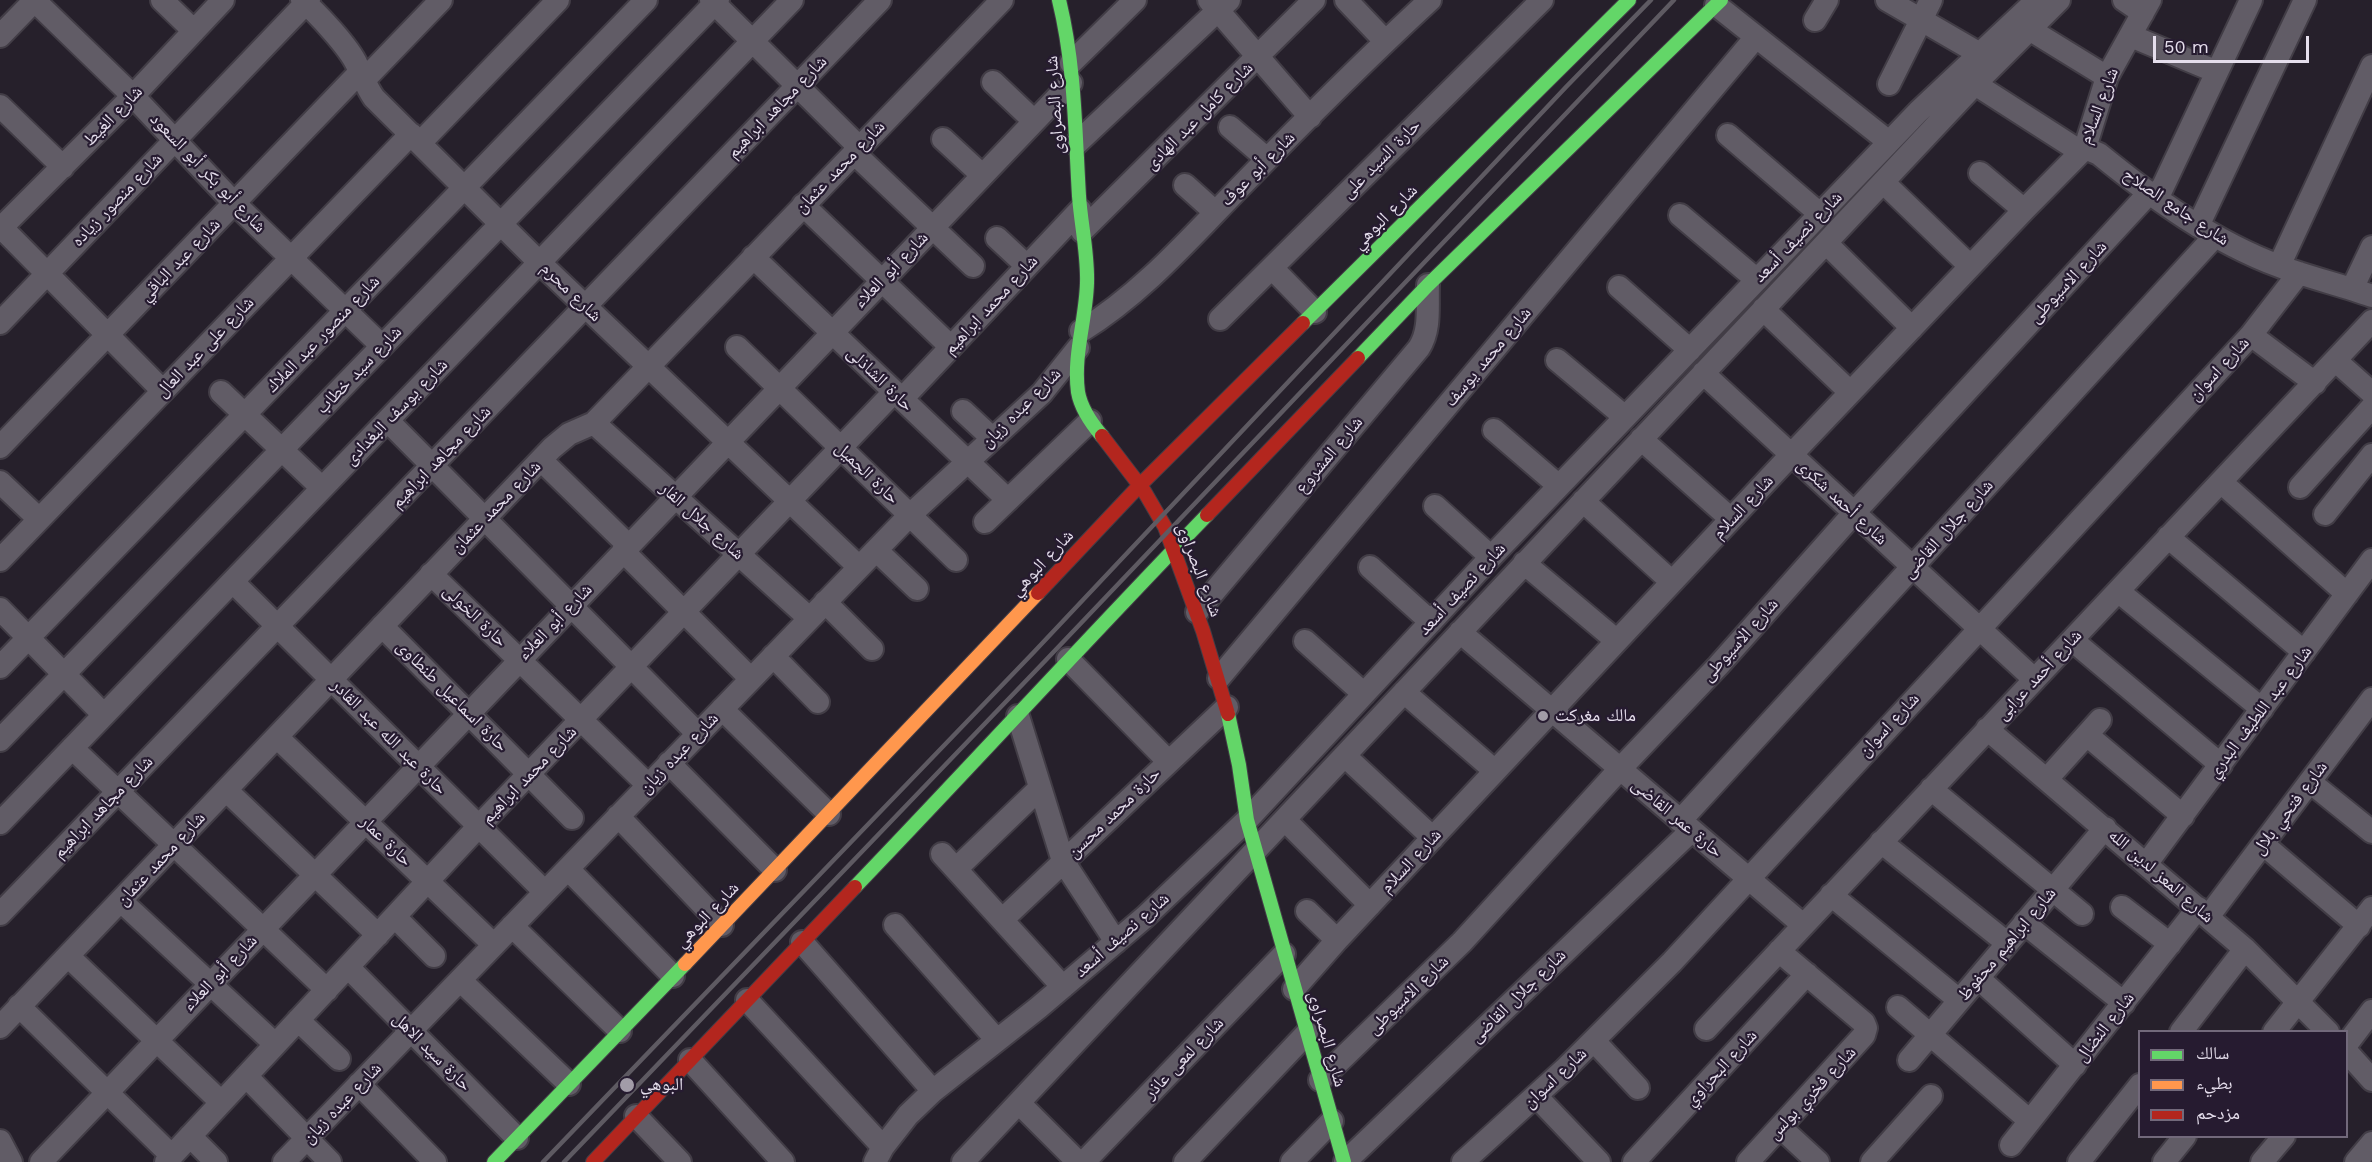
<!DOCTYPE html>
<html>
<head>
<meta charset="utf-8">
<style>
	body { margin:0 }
	#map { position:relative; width:2372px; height:1162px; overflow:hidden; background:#26202b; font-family:"Work Sans","Noto Naskh Arabic",sans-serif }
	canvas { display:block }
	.legend { position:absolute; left:2138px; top:1030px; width:210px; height:108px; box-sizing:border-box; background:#261b30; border:2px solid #72697b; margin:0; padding:8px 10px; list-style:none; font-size:18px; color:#e5deec }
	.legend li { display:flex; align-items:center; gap:12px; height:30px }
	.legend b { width:30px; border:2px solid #72697b }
	.scale { position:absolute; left:2153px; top:36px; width:156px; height:27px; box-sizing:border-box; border:3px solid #e5deec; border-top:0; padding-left:8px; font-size:18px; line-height:21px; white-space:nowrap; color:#e5deec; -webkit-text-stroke:4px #261b30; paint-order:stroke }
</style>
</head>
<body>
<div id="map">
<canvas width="2372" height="1162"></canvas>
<ul class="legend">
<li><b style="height:8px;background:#63d668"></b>سالك</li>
<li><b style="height:8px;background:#ff974d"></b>بطيء</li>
<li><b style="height:8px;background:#b3261e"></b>مزدحم</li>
</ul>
<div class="scale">50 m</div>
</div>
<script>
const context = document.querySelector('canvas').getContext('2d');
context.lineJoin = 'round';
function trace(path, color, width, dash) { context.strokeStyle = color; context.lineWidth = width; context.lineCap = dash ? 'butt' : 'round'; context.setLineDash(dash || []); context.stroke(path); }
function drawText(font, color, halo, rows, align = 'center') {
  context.font = font + ' "Work Sans","Noto Naskh Arabic",sans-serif'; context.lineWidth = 4.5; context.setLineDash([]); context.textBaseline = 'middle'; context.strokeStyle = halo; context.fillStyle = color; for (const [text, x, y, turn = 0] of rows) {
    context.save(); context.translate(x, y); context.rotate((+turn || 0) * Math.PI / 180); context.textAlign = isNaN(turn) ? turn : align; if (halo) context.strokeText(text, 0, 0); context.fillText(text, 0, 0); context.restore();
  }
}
const street = new Path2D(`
	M34,0l99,96 101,107 148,143
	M162,0l32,31
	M302,0c15,13 47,47 55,65 7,13 8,20 17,33l166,165 319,304
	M711,0l148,147
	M1209,0l101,117
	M1346,0l39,41
	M1887,0l93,54
	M2124,0l19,13
	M1716,5l173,137
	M1815,20l12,-20
	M2029,29l78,48
	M0,36l35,-36
	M2131,36l86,36
	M1071,63l64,-63
	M363,81l78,-81
	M993,82l41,39
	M1889,84l42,-84
	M1975,84l106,68
	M0,106l63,61
	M1230,127l37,32
	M1728,135l92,79
	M943,139l39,36
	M420,143l138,-143
	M1076,144l153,-144
	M2085,148l14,6c54,44 115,88 180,112 31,12 63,19 93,30
	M854,153l119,113
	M1980,173l44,37
	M1883,182l87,84
	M1185,185l30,27
	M2158,197l93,-197
	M803,205l148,142
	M1680,215l77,65
	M0,226l163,165
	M2198,226l107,-226
	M0,229l133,-133 90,-96
	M1082,231l232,-231
	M997,238l30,28
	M1826,243l86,85
	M753,257l255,243
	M2279,266l93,-200
	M1272,268l43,44
	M1619,287l71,63
	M2352,289l20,-42
	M1763,309l87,83
	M1220,319l322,-319
	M0,323l309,-323
	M1081,331c62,-38 110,-94 161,-146 61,-63 123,-125 188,-185
	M2251,335l64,48
	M737,347l219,213
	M1557,360l68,57
	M2336,361l36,32
	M1703,373l331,306
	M221,392l101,96
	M902,399l178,-189
	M963,411l29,27
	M388,421l310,313
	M594,423l215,195
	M1494,430l65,56
	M1641,439l90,80
	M0,447l360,-375
	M541,460l87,85
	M0,482l39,37
	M2221,482l126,112
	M2300,487l72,-80
	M1583,501l89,81
	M1435,506l56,51
	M2325,514l47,-59
	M985,522l105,-101
	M2168,537l136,115
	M876,550l41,39
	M623,551l128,128
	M0,560l411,-426
	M1524,563l93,78
	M1370,567l61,55
	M431,574l217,211
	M233,582l312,310
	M2118,591l144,118
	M825,602l47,47
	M0,609l104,106
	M1197,612l222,-264c12,-19 8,-42 9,-63
	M382,626l190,192
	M1460,632l343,293
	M2072,640l149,125
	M1305,641l59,53
	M773,656l45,46
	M1068,659l100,102
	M0,667l646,-667
	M1219,678l537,-641
	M1404,692l91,79
	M722,709l107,105
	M1018,716l45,145 53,81
	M1987,729l258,220 83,83
	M2087,735l96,81
	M278,738l216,207
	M0,740l718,-740
	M72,748l255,242
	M1345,756l88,82
	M669,763l106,107
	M2047,779l53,-59
	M2310,782l62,50
	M1931,789l151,125
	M226,790l152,145
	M618,816l104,109
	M1286,821l84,84
	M1680,821l535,-585
	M0,823l792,-823
	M1881,842l126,101
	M2263,844l96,82
	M942,854l121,133
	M2147,863l225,-303
	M568,869l105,107
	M956,869l84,-81
	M1831,895l128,105
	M121,901l154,143
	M2122,907l48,37
	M1307,911l30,29
	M0,914l880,-914
	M395,917l39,39
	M2208,917l164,-218
	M1002,920l225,-213
	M2024,923l100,80
	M895,925l101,114
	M512,926l108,105
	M802,942l131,149
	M68,956l153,146
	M348,967l169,171
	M1978,978l97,87
	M460,980l109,104
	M1294,989l43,-49 454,-485 233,-245 61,-62 22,-71 43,-77
	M747,1000l136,147
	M19,1006l153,150
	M1898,1007l132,114
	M298,1020l41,39
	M0,1027l552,-579 17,-14 25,-11 408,-423
	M1706,1029l666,-708
	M2181,1032l64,-83
	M2274,1032l98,-124
	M1594,1041l44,47
	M2346,1045l26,-34
	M2346,1051l26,29
	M690,1060l93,102
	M1909,1060l196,-232
	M246,1076l84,86
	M1320,1080l142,-138 157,-172 99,-104 136,-153 296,-321
	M359,1084l76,78
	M1536,1096l63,66
	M1019,1103l59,59
	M636,1116l44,46
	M1780,1127l38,35
	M190,1136l26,26
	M0,1141l11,21
	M2011,1145l187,-237
	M41,1162l1030,-1079
	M166,1162l313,-336 415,-434
	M284,1162l626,-647 132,-122 36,-45
	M875,1162l8,-15 25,-32 25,-24 105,-83 107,-91 102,-97 244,-263 427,-445 119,-112
	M963,1162l1012,-1078 84,-84
	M1084,1162l200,-208
	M1185,1162l122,-129
	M1292,1162l40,-41
	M1345,1162l346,-331
	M1463,1162l102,-93 107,-107 579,-627 48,-62
	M1634,1162l173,-188
	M1748,1162l116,-127 2,-7 -2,-5 -85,-72
	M1872,1162l59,-66
	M2079,1162l61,-77
	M2164,1162l21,-26
	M2262,1162l22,-26
	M2356,1162l16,-19`);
const fast = new Path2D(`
	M1059,0c16,65 16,130 20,196 2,29 9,58 8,87 -1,37 -14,72 -9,109 3,17 13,31 24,44
	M1303,323l326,-323
	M1358,358l70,-73 293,-285
	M1228,714l11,51 8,55 97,342
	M855,887c118,-123 233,-249 352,-372
	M494,1162l191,-198`);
const slow = new Path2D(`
	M685,964l353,-371`);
const jam = new Path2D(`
	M1102,436l42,55 21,36 38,104 25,83
	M1207,515l151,-157
	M1038,593l102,-108 163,-162
	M593,1162l262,-275`);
trace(street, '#423d46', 26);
trace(fast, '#423d46', 16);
trace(slow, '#423d46', 16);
trace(jam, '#423d46', 16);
trace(street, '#615c66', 22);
trace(fast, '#63d668', 14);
trace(slow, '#ff974d', 14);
trace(jam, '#b3261e', 14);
trace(new Path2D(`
	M543,1162l490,-509 533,-566 85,-87
	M564,1162l480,-500 630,-662`), '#5e5a62', 4.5);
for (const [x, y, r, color] of [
	[1543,716,6,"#a29ca8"],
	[627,1085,8,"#a29ca8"]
]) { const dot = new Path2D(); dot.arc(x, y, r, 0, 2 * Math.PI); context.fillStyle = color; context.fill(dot); trace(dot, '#261b30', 2); }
drawText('18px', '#e5deec', '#261b30', [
	["شارع البصراوى",1055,105,-94],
	["شارع السلام",2099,106,-69],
	["شارع مجاهد ابراهيم",777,107,-46],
	["شارع الغيط",113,116,-46],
	["شارع كامل عبد الهادى",1199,116,-45],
	["حارة السيد على",1381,159,-45],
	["شارع محمد عثمان",840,167,-46],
	["شارع أبو عوف",1258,169,-45],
	["شارع أبو بكر أبو السعود",208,173,46],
	["شارع منصور زياده",117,200,-46],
	["شارع جامع الصلاح",2176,207,34],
	["شارع البوهي",1385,217,-45],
	["شارع نصيف أسعد",1798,237,-46],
	["شارع عبد الباقي",180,260,-46],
	["شارع أبو العلاء",891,270,-46],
	["شارع الاسيوطى",2068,282,-47],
	["شارع محرم",571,292,44],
	["شارع محمد ابراهيم",991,305,-47],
	["شارع منصور عبد الملاك",323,334,-46],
	["شارع على عبد العال",205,347,-46],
	["شارع محمد يوسف",1488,357,-50],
	["شارع اسوان",2219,369,-47],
	["شارع سيد خطاب",359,370,-46],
	["حارة الشاذلى",880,379,44],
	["شارع عبده زيان",1021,408,-45],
	["شارع يوسف البغدادى",396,412,-46],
	["شارع المشروع",1329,455,-50],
	["شارع مجاهد ابراهيم",441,457,-46],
	["حارة الجميل",867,473,44],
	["شارع أحمد شكرى",1842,502,43],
	["شارع محمد عثمان",496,507,-46],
	["شارع السلام",1743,507,-47],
	["شارع جلال الفار",702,521,42],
	["شارع جلال القاضى",1948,529,-48],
	["شارع البوهي",1042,563,-47],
	["شارع البصراوى",1199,570,69],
	["شارع نصيف أسعد",1462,589,-47],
	["حارة الخولى",475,616,44],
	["شارع أبو العلاء",555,622,-46],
	["شارع الاسيوطى",1740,640,-48],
	["شارع أحمد عرابى",2039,675,-47],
	["حارة اسماعيل طنطاوى",452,696,45],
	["شارع عبد اللطيف البدري",2260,712,-53],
	["شارع اسوان",1889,725,-47],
	["حارة عبد الله عبد القادر",389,737,45],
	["شارع عبده زيان",679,753,-46],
	["شارع محمد ابراهيم",529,775,-46],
	["شارع مجاهد ابراهيم",103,807,-46],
	["شارع فتحي بلال",2290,808,-53],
	["حارة محمد محسن",1114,813,-44],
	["حارة عمر القاضى",1677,818,40],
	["حارة عمار",386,841,44],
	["شارع محمد عثمان",161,859,-47],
	["شارع السلام",1411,861,-47],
	["شارع المعز لدين الله",2161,876,41],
	["شارع البوهي",707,915,-46],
	["شارع نصيف أسعد",1122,935,-41],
	["شارع ابراهيم محفوظ",2007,944,-50],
	["شارع أبو العلاء",220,973,-46],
	["شارع الاسيوطى",1408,995,-44],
	["شارع جلال القاضى",1518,996,-44],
	["شارع النضال",2105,1027,-52],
	["شارع البصراوى",1327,1039,74],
	["حارة سيد الاهل",432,1052,45],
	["شارع لمعى عاذر",1184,1058,-46],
	["شارع البحراوي",1721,1068,-47],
	["شارع اسوان",1555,1078,-43],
	["شارع فخري بولس",1812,1093,-47],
	["شارع عبده زيان",342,1103,-46]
]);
drawText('18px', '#e5deec', '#261b30', [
	["مالك مغركت",1555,716],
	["البوهي",640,1085]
], 'left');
</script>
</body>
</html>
